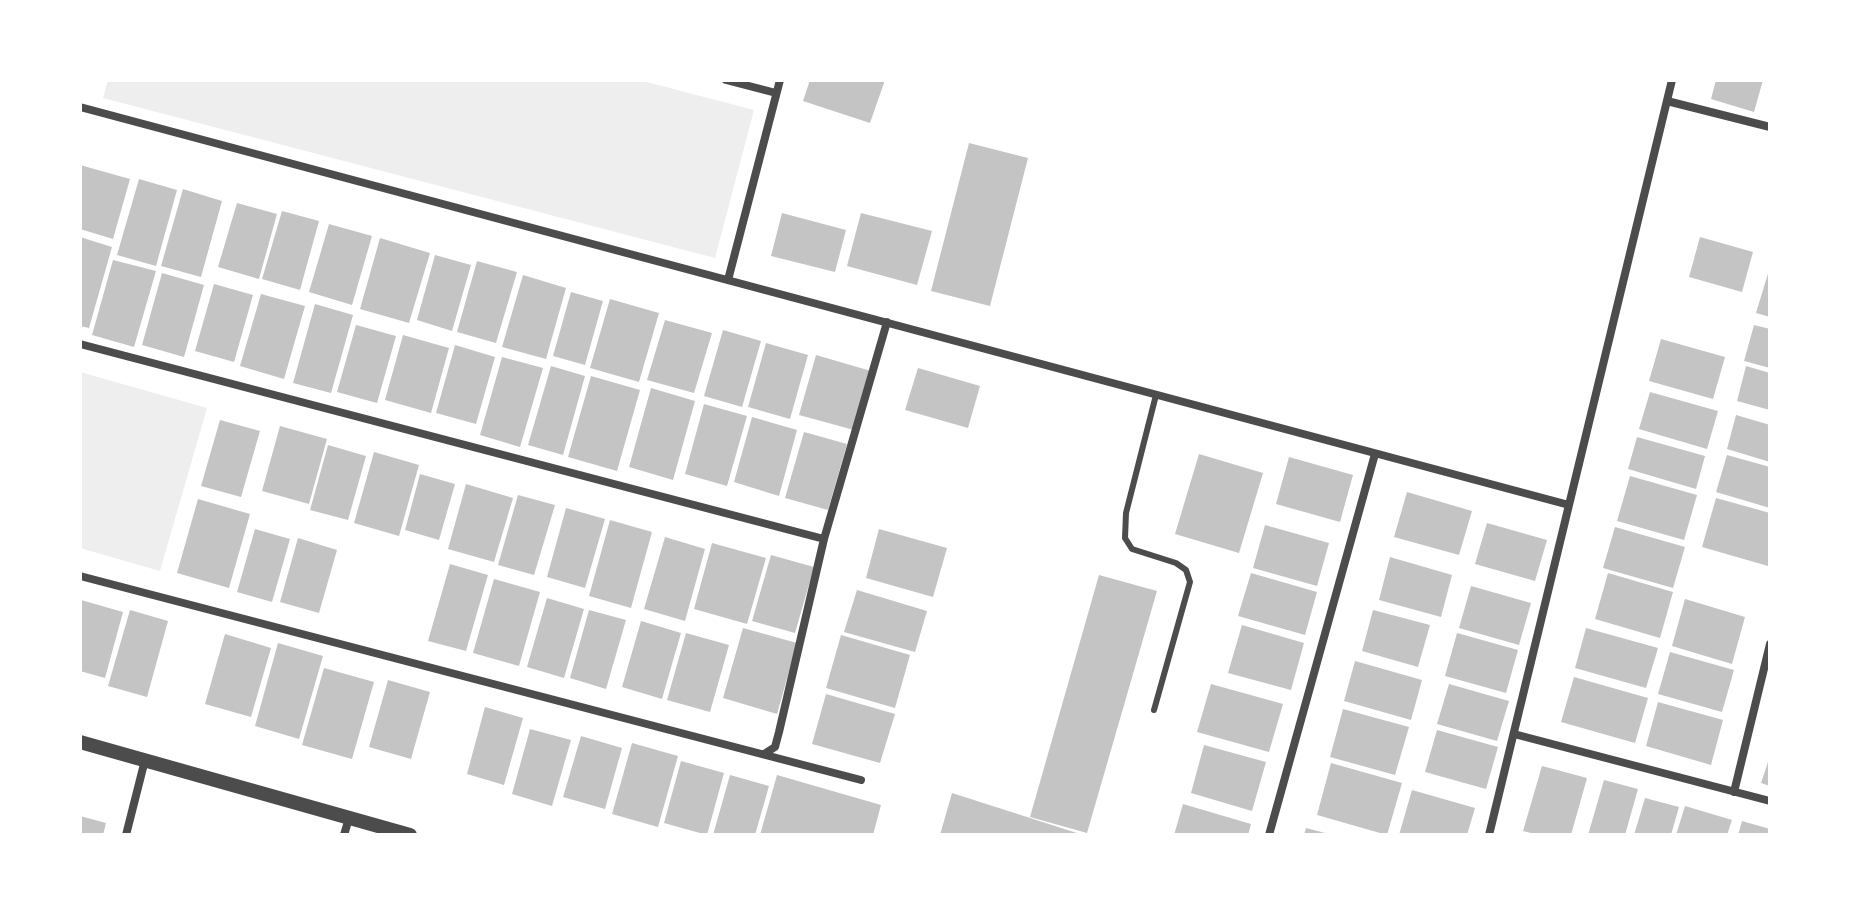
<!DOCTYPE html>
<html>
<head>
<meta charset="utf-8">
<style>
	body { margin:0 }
	#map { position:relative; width:1850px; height:915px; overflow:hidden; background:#fff; font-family:"Work Sans",sans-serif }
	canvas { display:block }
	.frame { position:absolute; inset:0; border:82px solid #fff; pointer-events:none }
</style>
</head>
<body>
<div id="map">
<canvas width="1850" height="915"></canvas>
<div class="frame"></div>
</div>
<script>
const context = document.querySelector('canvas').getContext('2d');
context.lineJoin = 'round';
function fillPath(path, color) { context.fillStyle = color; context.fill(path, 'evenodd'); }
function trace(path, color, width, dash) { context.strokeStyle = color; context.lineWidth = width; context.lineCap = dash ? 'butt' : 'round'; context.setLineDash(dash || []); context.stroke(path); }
fillPath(new Path2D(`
	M108,80h531l115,30 -39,148 -612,-160z
	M80,372l127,36 -47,163 -80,-23z`), '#eee');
fillPath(new Path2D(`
	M810,80h75l-15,43 -67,-22z
	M1716,80h47l-9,32 -43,-13z
	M969,143l59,15 -38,148 -59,-15z
	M80,165l50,14 -17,60 -33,-10z
	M139,179l38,11 -21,76 -39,-11z
	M183,189l39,12 -21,76 -40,-11z
	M237,203l40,11 -18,65 -41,-12z
	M282,211l37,10 -19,69 -38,-11z
	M782,213l64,17 -11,42 -64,-16z
	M861,213l71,18 -15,54 -70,-19z
	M329,224l43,12 -20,69 -43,-13z
	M80,237l32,10 -23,81 -9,-2z
	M1700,237l53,15 -11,40 -53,-15z
	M380,238l50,15 -21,70 -49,-14z
	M435,255l36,10 -19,66 -35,-11z
	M113,260l43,11 -22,76 -42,-12z
	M477,261l40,11 -21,71 -39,-11z
	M1770,267v50l-14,-4z
	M162,273l42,12 -20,72 -42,-12z
	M523,275l43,13 -20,71 -44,-12z
	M214,284l39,11 -19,67 -39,-11z
	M571,292l32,9 -18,64 -32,-9z
	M261,294l44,12 -21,73 -44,-13z
	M610,299l49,14 -20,69 -49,-14z
	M315,304l38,11 -22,78 -38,-10z
	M665,320l47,13 -18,60 -47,-13z
	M356,325l40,11 -19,67 -40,-11z
	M1754,325l16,4v39l-26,-7z
	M723,330l38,11 -19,66 -38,-11z
	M403,335l46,13 -18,65 -46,-13z
	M1661,339l64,18 -12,42 -64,-18z
	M766,343l42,12 -18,64 -42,-12z
	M455,345l40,12 -19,67 -40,-11z
	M816,355l55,16 -17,59 -55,-15z
	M502,357l41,11 -23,79 -40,-12z
	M551,366l34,10 -22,79 -35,-10z
	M1746,366l24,7v37l-33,-9z
	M918,368l62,18 -12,42 -63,-18z
	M591,376l49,14 -23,81 -49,-14z
	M651,388l44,13 -22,79 -44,-13z
	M1650,392l68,19 -11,38 -68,-20z
	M704,404l43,12 -20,70 -42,-12z
	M1736,415l34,10v37l-43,-13z
	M752,417l45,13 -18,66 -45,-14z
	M220,420l40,11 -19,66 -40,-11z
	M280,426l47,13 -18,65 -47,-13z
	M804,432l43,12 -19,66 -43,-12z
	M1637,437l68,19 -9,33 -68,-20z
	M328,445l38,11 -18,64 -38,-10z
	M374,452l45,13 -20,71 -45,-13z
	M1199,454l64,19 -24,80 -64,-19z
	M1727,455l43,12v41l-54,-16z
	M1289,457l64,18 -13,47 -64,-18z
	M420,474l35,10 -16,56 -34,-10z
	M1630,476l67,19 -13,45 -67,-19z
	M466,484l47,14 -19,64 -46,-13z
	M1407,492l65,19 -13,44 -65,-18z
	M518,495l37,10 -21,70 -36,-10z
	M1716,498l54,15v44l-2,9 -66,-19z
	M198,499l52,15 -21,74 -52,-15z
	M566,508l39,11 -20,69 -38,-11z
	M610,520l42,12 -21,76 -42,-12z
	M1487,523l60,17 -12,41 -60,-17z
	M1265,525l64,18 -12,43 -64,-18z
	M1615,527l70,20 -12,41 -70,-20z
	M255,529l35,10 -18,63 -35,-10z
	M879,529l68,19 -14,49 -67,-19z
	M665,537l40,12 -20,72 -41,-12z
	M298,538l39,12 -18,63 -39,-11z
	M712,543l54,15 -19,66 -53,-15z
	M771,555l43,12 -19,66 -43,-12z
	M1390,557l62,18 -11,42 -62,-17z
	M450,564l38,11 -22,76 -38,-10z
	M1251,573l66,19 -12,43 -67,-19z
	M1608,573l65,19 -13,46 -65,-19z
	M1099,575l58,16 -70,242 -57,-16z
	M494,579l46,13 -21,74 -46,-13z
	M1471,586l60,17 -12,42 -60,-17z
	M857,590l70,21 -12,41 -71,-20z
	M547,598l37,11 -20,69 -37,-11z
	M1685,599l60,18 -13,47 -60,-18z
	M81,600l42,12 -18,66 -25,-7z
	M130,610l38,11 -21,76 -39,-11z
	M589,610l37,10 -20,69 -36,-11z
	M1373,610l57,15 -12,42 -56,-16z
	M641,621l40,12 -19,66 -40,-12z
	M1242,625l62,18 -13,47 -63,-17z
	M743,628l54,15 -20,71 -54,-16z
	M1586,628l72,20 -12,40 -71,-20z
	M686,633l43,12 -19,67 -43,-12z
	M1457,633l61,17 -12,43 -61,-17z
	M225,634l46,14 -20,69 -46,-13z
	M841,635l69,20 -15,53 -69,-20z
	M278,643l45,13 -24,83 -44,-13z
	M1670,652l64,18 -12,42 -64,-18z
	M1355,661l67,19 -11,40 -67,-19z
	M324,668l50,14 -22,77 -50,-14z
	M1574,677l74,21 -13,45 -74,-21z
	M388,680l42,12 -19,67 -42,-12z
	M1211,684l72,20 -14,48 -72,-20z
	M1449,684l60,17 -12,40 -60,-17z
	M826,694l69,20 -15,49 -68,-19z
	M1658,702l65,18 -12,45 -65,-19z
	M485,707l38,11 -19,67 -37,-11z
	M1343,709l66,18 -14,48 -65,-18z
	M530,729l41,11 -19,66 -40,-12z
	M1437,730l61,17 -12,42 -61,-17z
	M581,736l41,12 -17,61 -42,-12z
	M632,743l46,13 -20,71 -46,-13z
	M1204,745l62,17 -14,49 -61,-18z
	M1770,756v30l-9,-3z
	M681,761l43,12 -17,62 -43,-12z
	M1331,763l71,20 -15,52 -70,-20z
	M1542,766l45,12 -16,57h-32l-16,-4z
	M730,775l39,11 -14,49h-42z
	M777,775l104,30 -8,30h-113z
	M1604,780l34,9 -13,46h-37z
	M1412,790l63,18 -8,27h-68z
	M952,793l128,41 -1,1h-139z
	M1645,798l34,9 -8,28h-37z
	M1183,804l68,20 -3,11h-74z
	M1685,806l47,14 -5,15h-51z
	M80,816l26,7 -3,12h-23z
	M1742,821l28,8v6h-32z
	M1306,828l23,6 -1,1h-24z`), '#c4c4c4');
trace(new Path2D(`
	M1154,710l36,-128 -4,-12 -10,-7 -44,-14 -7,-11 1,-25 30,-118`), '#4c4c4c', 6);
trace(new Path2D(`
	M726,80l50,13
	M1667,101l103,26
	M80,107l1489,398
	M728,280l52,-200
	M80,344l744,195
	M80,576l781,204
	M1514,734l256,67
	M764,754l11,-7 4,-15 45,-193 63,-217
	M1734,792l36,-148
	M126,835l19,-75
	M344,835l5,-17
	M1269,835l106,-381
	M1489,835l183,-755`), '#4c4c4c', 8);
trace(new Path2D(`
	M80,742l330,93`), '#4c4c4c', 14);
</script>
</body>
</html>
